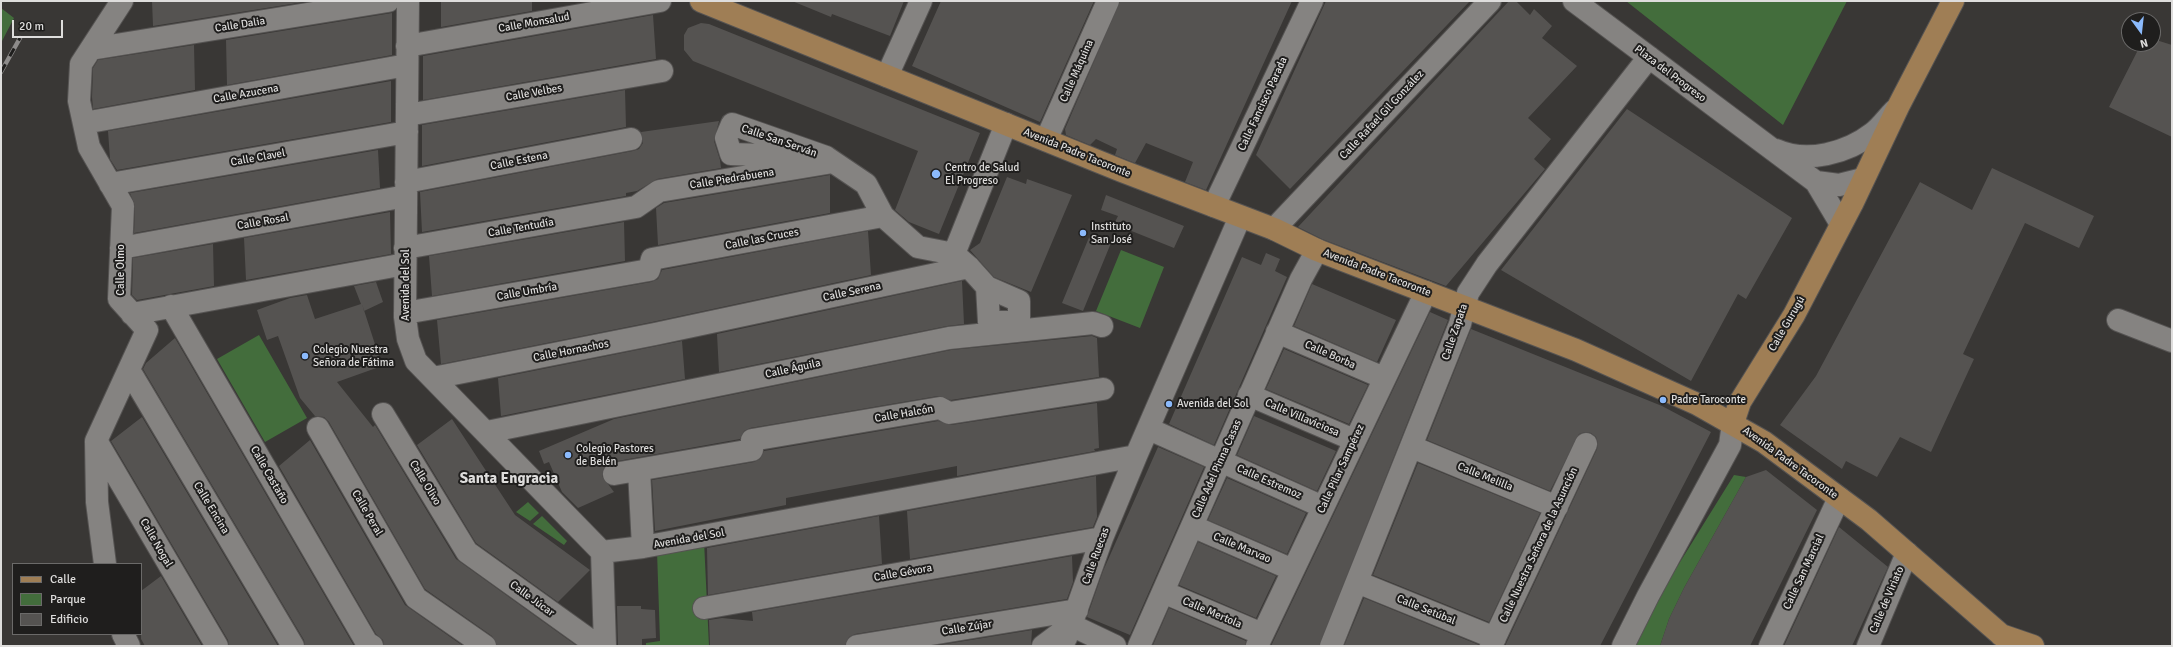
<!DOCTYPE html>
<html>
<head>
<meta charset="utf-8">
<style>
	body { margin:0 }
	#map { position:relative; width:2173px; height:647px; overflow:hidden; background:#393735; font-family:Signika,sans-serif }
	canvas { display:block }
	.frame { position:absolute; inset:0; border:2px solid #dedddc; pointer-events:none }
	.legend { position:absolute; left:12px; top:563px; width:130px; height:72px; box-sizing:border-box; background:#1f1e1d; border:1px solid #6b6a69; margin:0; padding:5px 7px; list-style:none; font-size:12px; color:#dedddc }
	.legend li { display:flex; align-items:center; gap:8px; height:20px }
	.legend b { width:20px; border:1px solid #6b6a69 }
	.north { position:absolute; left:2121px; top:12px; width:40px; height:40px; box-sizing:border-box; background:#1f1e1d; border:1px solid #6b6a69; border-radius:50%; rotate:165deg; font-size:11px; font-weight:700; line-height:16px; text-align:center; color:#dedddc }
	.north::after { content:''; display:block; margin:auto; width:14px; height:18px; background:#8bbafc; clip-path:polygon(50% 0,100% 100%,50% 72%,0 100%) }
	.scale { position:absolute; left:12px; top:20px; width:51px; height:18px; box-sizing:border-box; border:2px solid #dedddc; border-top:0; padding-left:5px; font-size:12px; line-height:14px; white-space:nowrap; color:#dedddc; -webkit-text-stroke:3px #1f1e1d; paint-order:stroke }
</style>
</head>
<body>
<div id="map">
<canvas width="2173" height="647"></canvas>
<div class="frame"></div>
<ul class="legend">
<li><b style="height:5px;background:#9f7e55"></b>Calle</li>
<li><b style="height:11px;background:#436d3c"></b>Parque</li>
<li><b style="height:11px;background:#555351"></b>Edificio</li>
</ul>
<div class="north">N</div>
<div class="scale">20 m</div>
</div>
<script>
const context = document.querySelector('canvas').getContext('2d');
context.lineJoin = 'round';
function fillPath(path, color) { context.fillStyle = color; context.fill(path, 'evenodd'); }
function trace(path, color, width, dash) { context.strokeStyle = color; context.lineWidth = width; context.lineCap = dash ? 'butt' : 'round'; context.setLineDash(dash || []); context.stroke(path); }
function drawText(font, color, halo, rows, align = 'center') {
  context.font = font + ' Signika,sans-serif'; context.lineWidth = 4; context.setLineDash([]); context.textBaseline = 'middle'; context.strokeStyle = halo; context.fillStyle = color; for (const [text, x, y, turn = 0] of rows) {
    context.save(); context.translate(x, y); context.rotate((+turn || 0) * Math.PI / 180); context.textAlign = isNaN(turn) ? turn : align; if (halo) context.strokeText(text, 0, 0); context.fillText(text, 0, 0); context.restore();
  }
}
fillPath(new Path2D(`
	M1626,1h221l-64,124z
	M1,8l13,10 -13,25z
	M1121,250l43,17 -24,61 -44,-17z
	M259,335l48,83 -42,24 -48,-83z
	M1734,475l12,2 -62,111 -15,31 -9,27h-25l19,-42z
	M528,502l11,11 -9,8 -14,-9z
	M542,516l25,25 -3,4 -31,-21z
	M704,541l5,105h-63v-3l14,-2 -3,-90z`), '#436d3c');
fillPath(new Path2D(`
	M152,1h158l-157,25z
	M441,1h91v10l-91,16z
	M792,1h112l-14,35 -58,-22 -1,3z
	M941,1h153l-54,121 -128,-56z
	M1120,1h172l-86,189 -21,-8 8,-20 -47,-19 -11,20 -20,-8 2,-6 -21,-10 -6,6 -24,-10 -1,-6z
	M1326,1h144l-180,188 -34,-34z
	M1509,1h7l14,14 4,-6 18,17 -10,12 35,28 -49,52 23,21 -17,20 11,10 -99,117 -124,-47 -24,-12z
	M392,13v42l-165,30 -1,-45z
	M653,15l3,44 -233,41v-44z
	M701,23l8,1 271,109 -41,101 -30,-12 -14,-12 23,-59 -225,-90 -9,-11v-15l4,-7z
	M2153,39l19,6v92l-63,-30 32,-63h12z
	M194,45l1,45 -102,19 -1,-12 1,-29 5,-8z
	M391,81v41l-274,48 -7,-11 -2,-28z
	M625,90l1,37 -204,39v-41z
	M1627,109l165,109 -46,81 -8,-5 -47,87 -190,-111z
	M719,121l-5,20 6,19 1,8 -64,11 -20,12 -11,2v3l-204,36 -2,-40 213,-41 6,-2 4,-6 -2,-11z
	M378,150l2,38 -246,45 1,-27 -5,-13z
	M1992,168l102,48 -15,32 -54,-25 -62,131 11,5 -43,93 -31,-15 -23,40 -31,-16 -4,8 -62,-44 36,-49 104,-194 52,28z
	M830,175v38l-172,32 -2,-37 8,-5z
	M1007,177l19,7 1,-5 45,16 -41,97 -37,-15 -24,-27 10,-7z
	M1106,195l78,31 -10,22 -60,-24 4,-8 -17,-6z
	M390,212l1,42 -145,26 -2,-42z
	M624,222l1,39 -193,35 -3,-40z
	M868,231l3,44 -219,47 -211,42 -4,-44 214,-38 7,-3 4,-9z
	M1090,235l21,8 -28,68 -21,-8z
	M213,244l1,42 -77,14 -5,-5 1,-37z
	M1266,253l14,6 -5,12 12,6 -73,168 -45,-21 73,-167 19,8z
	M962,281l2,43 -17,2 -228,46 -2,-38z
	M376,282l7,20 -19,9 -2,-7 20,62 -45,16 36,45 2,-2 81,134 121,87h-80l-5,-10 -67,-47 -96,-167 -5,-5 -9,-1 -15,-18 -22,-62 -11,4 -10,-30 33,-12 17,-3 8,24 46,-15 -7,-18z
	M1312,284l84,36 -19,42 -83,-36z
	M1430,312l18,8 -129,326h-48z
	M1471,329l191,77 49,26 -111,214h-95l92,-197 1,-6 -2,-6 -5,-4 -6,-1 -6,2 -29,57 -123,-51z
	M1092,336l5,2 2,39 -148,23 -13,-4 -188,32 -6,3 -4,8 -128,23 -6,3 -4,11 12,16 -36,16 -16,-16 -13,-30 -5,2 -5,-13 75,-32 337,-69z
	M175,338l179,308h-49l-1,-6 -161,-271 3,-6z
	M682,341l3,38 -184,37 -3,-38z
	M1284,349l84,36 -19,39 -83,-35z
	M1097,403l2,45 -5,1 1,2 -138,25v-10l-171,32v7l-131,26 -3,-51 102,-18 6,-3 4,-8 174,-30 13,4z
	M1254,416l82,35 -19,40 -80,-36z
	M142,417l136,229h-49l-1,-6 -117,-199z
	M452,419l63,96 75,55 -32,32 -82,-59 -59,-98z
	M310,440l95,165 58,41h-79l-1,-6 -7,-6 -97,-168z
	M1158,447l46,20 -74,168 -43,-18 16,-46z
	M1418,463l122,50 -51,109 -116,-47z
	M1766,470l51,40 -67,136h-90l9,-27 15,-31 62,-111z
	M1096,476l1,41 -4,10 -183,32 -3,-48z
	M1227,478l79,35 -19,41 -79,-34z
	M879,516l3,48 -174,31 -1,-47z
	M1839,527l49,40 -36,79h-68z
	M1198,542l78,34 -20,42 -77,-33z
	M1072,556l1,26 -6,17 -212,35 -6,3 -4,9h-135l-1,-26 13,-2 31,3 -1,-9z
	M161,576l41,70h-57l-4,-7v-48z
	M1364,598l115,47v1h-135z
	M617,606h24v3l14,1 1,28 -14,1v7h-24z
	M1169,608l77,33 -1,5 -92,-1z
	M1032,630l-1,16h-97z`), '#555351');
const minor = new Path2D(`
	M408,1l-3,316 3,22 8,22 186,191
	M1574,1l242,181 25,42
	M407,46l253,-45
	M91,49l297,-48
	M887,76l34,-75
	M407,115l255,-44
	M84,123l323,-58
	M1046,140l62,-139
	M1776,150c31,14 71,3 97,-17 8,-6 14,-15 21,-22
	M826,157l-94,-33 -6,14 5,16 95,3 40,27 17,32 35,31 36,7
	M406,182l225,-43
	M1816,182l23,3 24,-6
	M110,184l297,-52
	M1214,206l98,-205
	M1274,229l216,-228
	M121,248l285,-52
	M405,248l231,-41 23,-16 174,-29
	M987,287l2,35h30v-21l-32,-14 -18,-20 -15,-13 52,-130
	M171,306l196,337 5,3
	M405,313l244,-43 3,-11 231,-43
	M132,314l273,-50
	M2118,320l54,21
	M1277,332l107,46
	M129,370l164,276
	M433,378l222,-44 314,-67
	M1249,395l105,45
	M383,414l84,138 131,94
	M318,428l98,170 69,48
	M1149,429l174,78
	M487,432l462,-94 144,-15 9,3
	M752,440l188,-32 9,5 154,-24
	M97,442l120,204
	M1412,447l145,60
	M639,470l4,77
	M614,474l138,-24
	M1192,526l101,44
	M602,552l41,-5 493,-91
	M602,552l3,94
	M105,564l-8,-62 -1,-61 51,-111 -28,-31 4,-93 -34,-59 -10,-46 2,-37 41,-63
	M1357,582l138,56
	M1163,592l99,42
	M704,608l398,-70
	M123,634l6,12
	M1066,638l5,-13 44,21
	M857,646l220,-36
	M1043,646l28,-21 31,-87 34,-82 104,-239
	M1139,646l162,-367 16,-29
	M1257,646l169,-354
	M1331,646l129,-322 8,-31 19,-29 162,-207
	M1491,646l95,-202
	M1623,646l25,-50 82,-151 3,-22
	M1770,646l69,-148
	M1868,646l39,-93`);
const major = new Path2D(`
	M701,1l421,170 152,58 43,21 259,100 121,54 67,38 105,78 145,126
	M1733,423l7,-21 54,-87 58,-111 46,-97 55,-106
	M2001,635l32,11`);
trace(minor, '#555352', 24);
trace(major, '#555352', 24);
trace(minor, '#858381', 22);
trace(major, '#9f7e55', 22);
const rail = new Path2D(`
	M1,72l19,-34`);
trace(rail, '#8d8b8a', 4.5);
trace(rail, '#1f1e1d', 3, [9]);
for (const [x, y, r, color] of [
	[936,174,5,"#8bbafc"],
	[1083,233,4,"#8bbafc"],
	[305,356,4,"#8bbafc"],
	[1663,400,4,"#8bbafc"],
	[1169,404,4,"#8bbafc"],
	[568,455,4,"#8bbafc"]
]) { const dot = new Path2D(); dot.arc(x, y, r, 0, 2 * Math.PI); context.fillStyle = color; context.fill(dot); trace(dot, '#1f1e1d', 1.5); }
drawText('11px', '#dedddc', '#1f1e1d', [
	["Calle Monsalud",534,23,-10],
	["Calle Dalia",240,25,-9],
	["Calle Máquina",1077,71,-66],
	["Plaza del Progreso",1670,74,37],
	["Calle Velbes",534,93,-10],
	["Calle Azucena",246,94,-10],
	["Calle Fancisco Parada",1263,104,-65],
	["Calle Rafael Gil González",1382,115,-47],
	["Calle San Serván",779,141,19],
	["Avenida Padre Tacoronte",1077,153,22],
	["Calle Clavel",258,158,-10],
	["Calle Estena",519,161,-11],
	["Calle Piedrabuena",732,179,-9],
	["Calle Rosal",263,222,-10],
	["Calle Tentudía",521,228,-10],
	["Calle las Cruces",762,239,-11],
	["Calle Olmo",121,270,-90],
	["Avenida Padre Tacoronte",1377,273,21],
	["Avenida del Sol",406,285,-90],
	["Calle Umbría",527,292,-10],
	["Calle Serena",852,292,-12],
	["Calle Gurugú",1787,324,-60],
	["Calle Zapata",1455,332,-71],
	["Calle Hornachos",571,351,-11],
	["Calle Borba",1330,355,24],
	["Calle Águila",793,369,-12],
	["Calle Halcón",904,414,-10],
	["Calle Villaviciosa",1302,418,23],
	["Avenida Padre Tacoronte",1790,463,36],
	["Calle Adel Pinna Casas",1217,469,-66],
	["Calle Pilar Sampérez",1341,469,-65],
	["Calle Castaño",269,475,60],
	["Calle Melilla",1485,477,22],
	["Calle Estremoz",1269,482,24],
	["Calle Olivo",425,483,59],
	["Calle Encina",211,508,59],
	["Calle Peral",367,513,60],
	["Avenida del Sol",689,539,-10],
	["Calle Nogal",156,543,60],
	["Calle Nuestra Señora de la Asunción",1539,545,-65],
	["Calle Marvao",1242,548,23],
	["Calle Ruecas",1096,556,-70],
	["Calle San Marcial",1804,572,-65],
	["Calle Gévora",903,573,-10],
	["Calle Júcar",532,599,36],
	["Calle de Viriato",1887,600,-67],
	["Calle Setúbal",1426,610,22],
	["Calle Mertola",1212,613,23],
	["Calle Zújar",967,628,-9]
]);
drawText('11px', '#dedddc', '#1f1e1d', [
	["Centro de Salud",945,168],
	["El Progreso",945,181],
	["Instituto",1091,227],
	["San José",1091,240],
	["Colegio Nuestra",313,350],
	["Señora de Fátima",313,363],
	["Padre Taroconte",1671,400],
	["Avenida del Sol",1177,404],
	["Colegio Pastores",576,449],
	["de Belén",576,462]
], 'left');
drawText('bold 15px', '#dedddc', '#1f1e1d', [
	["Santa Engracia",509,479]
]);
</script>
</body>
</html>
